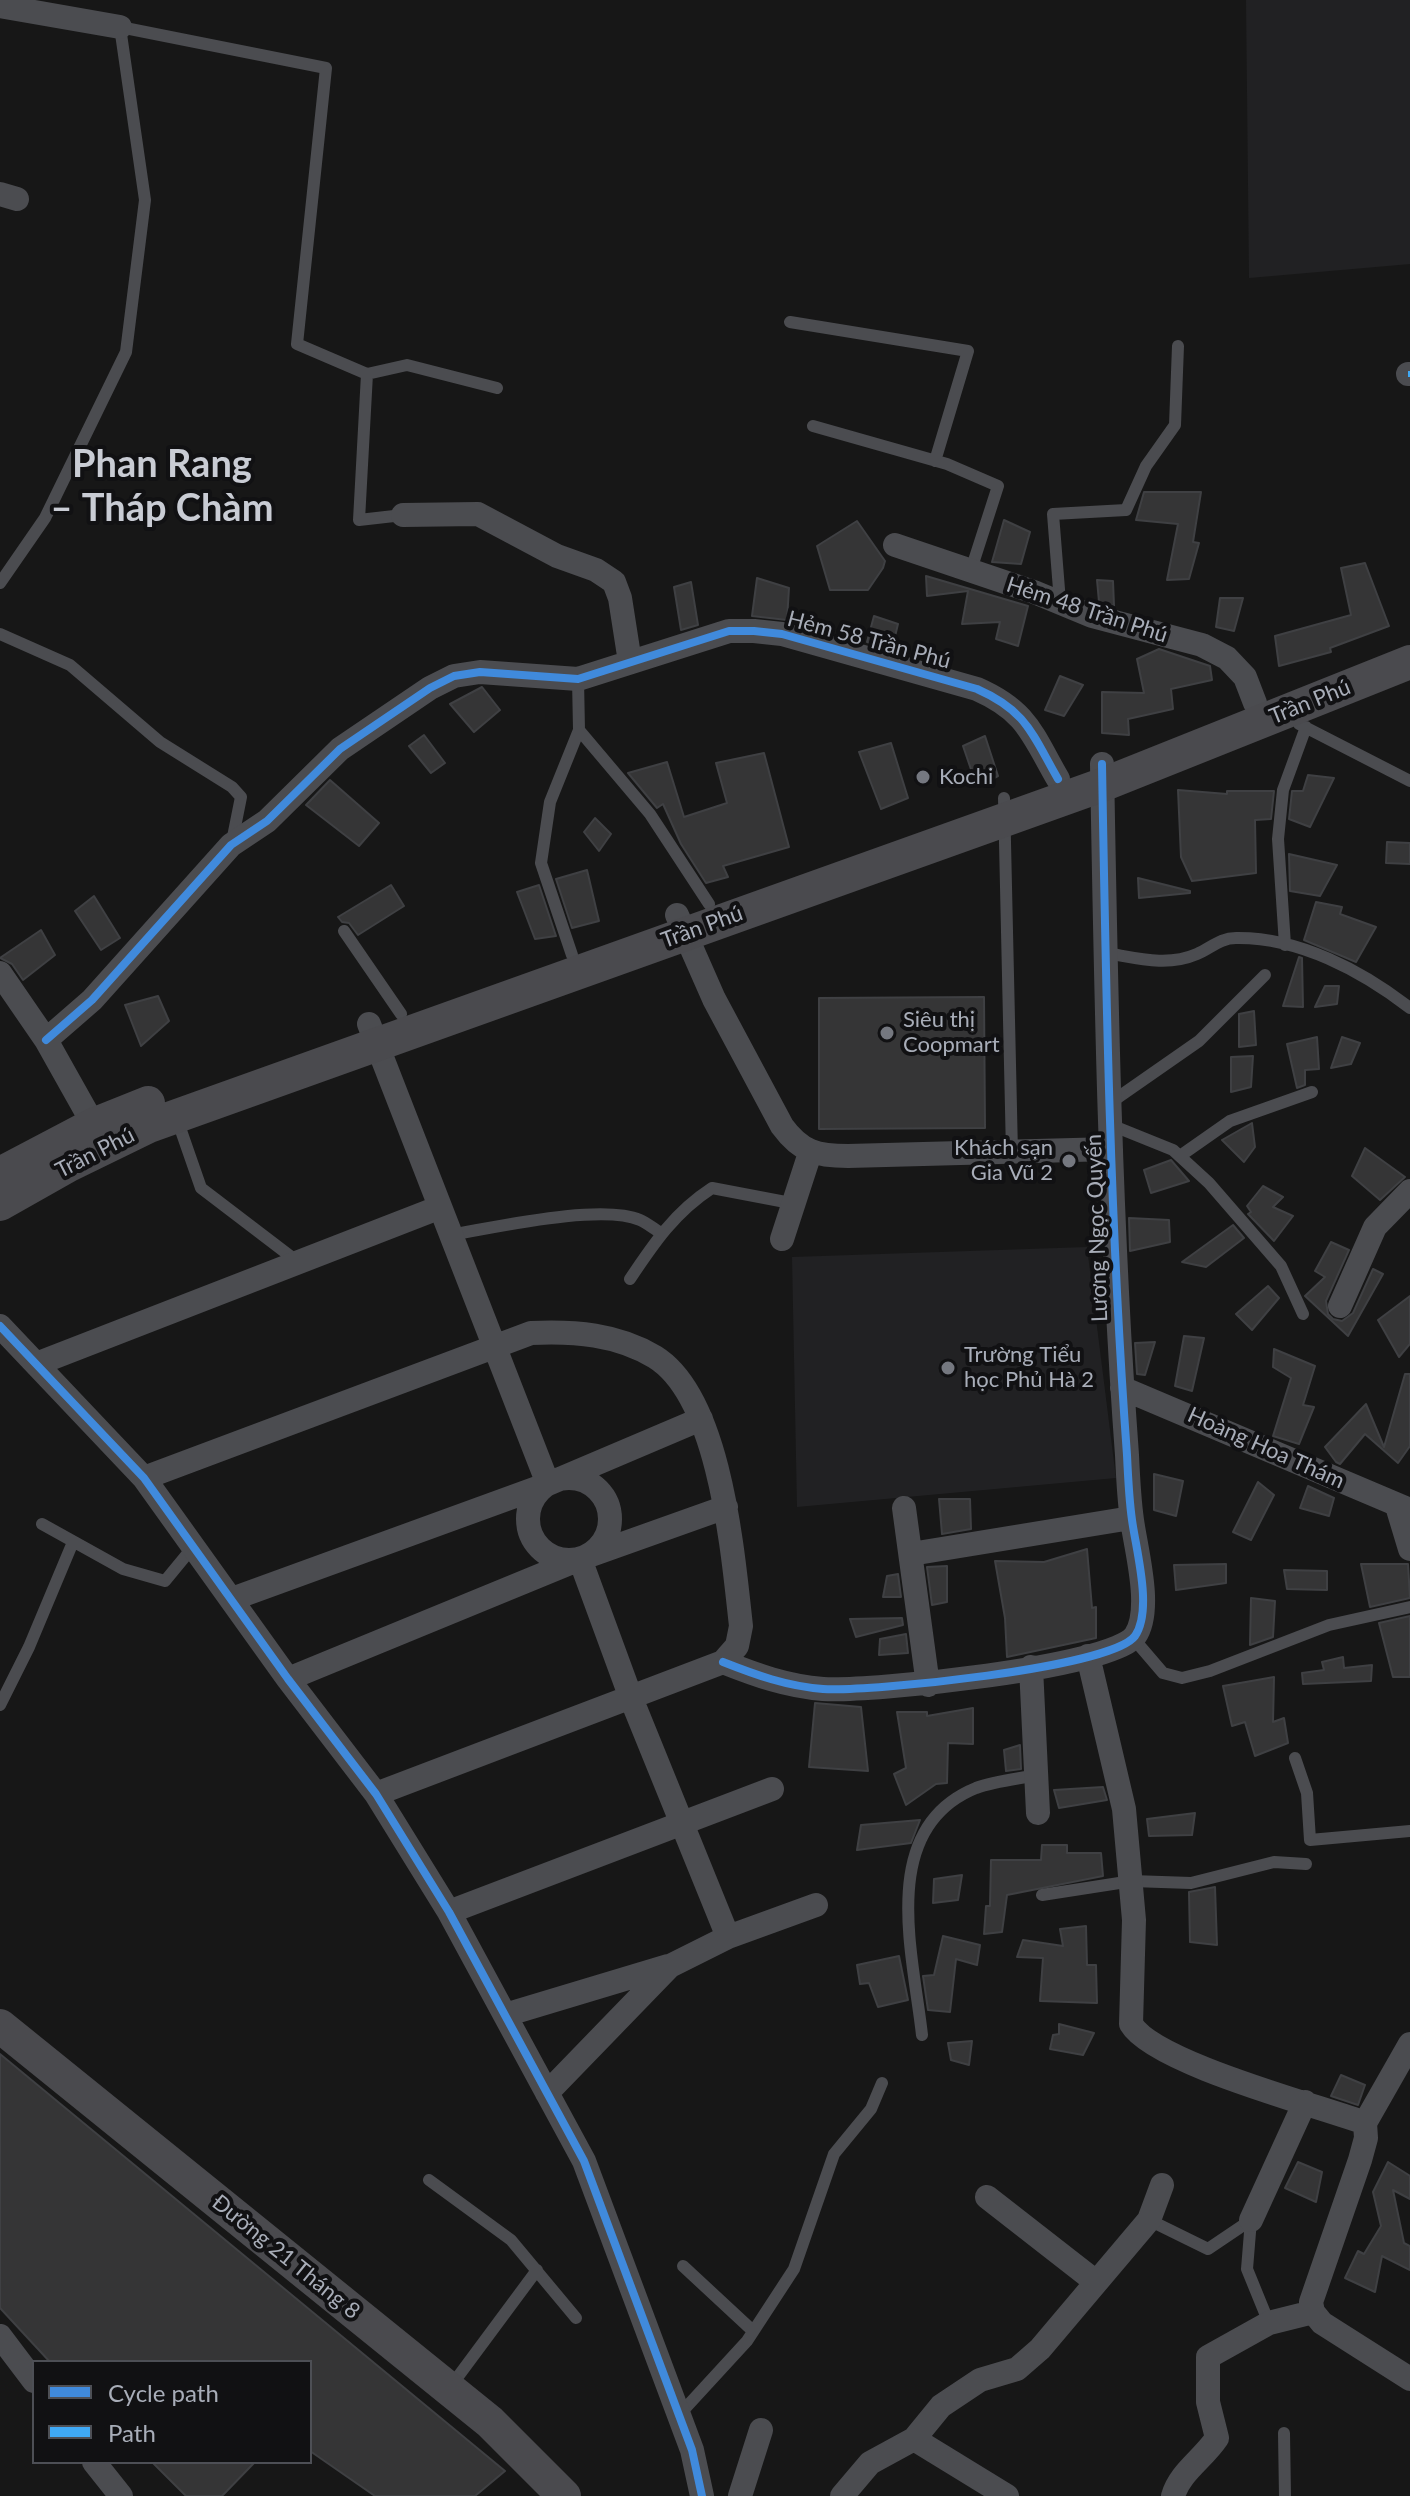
<!DOCTYPE html>
<html>
<head>
<meta charset="utf-8">
<style>
	body { margin:0 }
	#map { position:relative; width:1410px; height:2496px; overflow:hidden; background:#171717; font-family:Lato,sans-serif }
	canvas { display:block }
	.legend { position:absolute; left:32px; top:2360px; width:280px; height:104px; box-sizing:border-box; background:#111113; border:2px solid #4d4f55; margin:0; padding:10px 14px; list-style:none; font-size:24px; color:#a8adb8 }
	.legend li { display:flex; align-items:center; gap:16px; height:40px }
	.legend b { width:40px; border:2px solid #4d4f55 }
</style>
</head>
<body>
<div id="map">
<canvas width="1410" height="2496"></canvas>
<ul class="legend">
<li><b style="height:10px;background:#408adc"></b>Cycle path</li>
<li><b style="height:10px;background:#3fa9f5"></b>Path</li>
</ul>
</div>
<script>
const context = document.querySelector('canvas').getContext('2d');
context.lineJoin = 'round';
function fillPath(path, color) { context.fillStyle = color; context.fill(path, 'evenodd'); }
function trace(path, color, width, dash) { context.strokeStyle = color; context.lineWidth = width; context.lineCap = dash ? 'butt' : 'round'; context.setLineDash(dash || []); context.stroke(path); }
function drawText(font, color, halo, rows, align = 'center') {
  context.font = font + ' Lato,sans-serif'; context.lineWidth = 8; context.setLineDash([]); context.textBaseline = 'middle'; context.strokeStyle = halo; context.fillStyle = color; for (const [text, x, y, turn = 0] of rows) {
    context.save(); context.translate(x, y); context.rotate((+turn || 0) * Math.PI / 180); context.textAlign = isNaN(turn) ? turn : align; if (halo) context.strokeText(text, 0, 0); context.fillText(text, 0, 0); context.restore();
  }
}
fillPath(new Path2D(`
	M1246,0h164v264l-161,14z
	M1087,1247l29,231 -319,29 -5,-250z`), '#212123');
const building = new Path2D(`
	M1144,492h57l-8,50 6,1 -10,36 -22,1 11,-56 -42,-4z
	M1004,520l26,12 -9,32 -29,-2z
	M857,521l28,40 -2,7 -15,22h-38l-13,-44z
	M1365,563l24,63 -59,22 1,4 -52,14 -4,-30 76,-21 -10,-47z
	M926,576l102,30 -10,40 -22,-7 4,-17 -38,2 6,-33 -41,5z
	M757,578l32,10 -2,32 -35,-4z
	M1097,580l16,1 1,25 -15,-4z
	M691,582l7,43 -17,5 -7,-43z
	M1220,598h23l-9,33 -18,-4z
	M874,616l24,8 -6,25 -25,-7z
	M1159,649l51,17 2,14 -41,9 2,20 -45,10 1,16 -27,-2v-41l42,1 -7,-34z
	M1060,676l23,9 -19,31 -19,-6z
	M482,687l18,23 -26,22 -24,-28z
	M424,735l21,28 -14,10 -22,-27z
	M985,736l13,40 -21,11 -14,-41z
	M891,743l17,55 -27,11 -22,-57z
	M764,753l25,94 -66,19 5,11 -22,6 -25,-39 -18,-40 -6,4 -29,-35 39,-11 17,55 43,-14 -11,-40z
	M1308,775l26,3 -24,49 -21,-8 3,-28h11z
	M330,780l49,43 -20,23 -53,-41z
	M1178,790l49,4v-3h47l-3,28 -16,1 1,53 -64,8 -11,-24z
	M595,818l16,16 -12,17 -15,-19z
	M1387,842l23,1v21l-24,-1z
	M1289,854l48,11 -17,31 -30,-5z
	M587,870l12,51 -27,7 -16,-49z
	M1138,878l52,13v2l-51,5z
	M391,885l13,21 -46,29 -9,-12 -7,-1 -4,-5z
	M539,885l17,51 -21,3 -18,-47z
	M94,896l26,42 -19,12 -26,-39z
	M1316,902l26,5 -2,7 36,13 -20,35 -52,-22z
	M41,930l14,25 -32,25 -11,-16 -12,-6z
	M1299,957l3,1 1,49 -20,-1z
	M1325,986h14l-2,18 -22,3z
	M158,996l11,25 -28,25 -16,-41z
	M984,997l1,131 -166,1v-131z
	M1254,1011l2,34 -17,2v-33z
	M1317,1037l2,32 -14,1v15l-8,3 -10,-44z
	M1342,1037l18,6 -9,21 -20,4z
	M1253,1056l-2,31 -20,5v-35z
	M1252,1123l3,24 -11,15 -22,-22z
	M1365,1148l40,29 -25,23 -28,-24z
	M1171,1160l18,21 -38,12 -7,-23z
	M1263,1186l20,11 -10,10 20,9 -19,25 -26,-27 3,-2 -4,-6z
	M1129,1218l40,2 1,22 -40,9z
	M1233,1225l11,13 -38,29 -24,-5z
	M1331,1242l18,8 -23,51 2,13 5,5 9,2 11,-8 20,-44 10,5 -35,62 -43,-40 20,-19 -10,-6z
	M1268,1286l11,12 -27,32 -16,-16z
	M1410,1296v48l-11,13 -21,-37z
	M1184,1336l20,2 -12,53 -17,-5z
	M1155,1342l-10,33 -8,-1 -2,-31z
	M1274,1349l41,17 -12,39 11,2 -15,37 -26,-8 18,-58 -18,-11z
	M1405,1374h5v72l-12,17 -33,-29 -25,30 -4,-2 -11,-15 41,-43 18,43z
	M1154,1474l29,7 -7,35 -22,-6z
	M1258,1482l16,13 -23,45 -18,-8z
	M1308,1486l26,12 -5,18 -29,-8z
	M939,1499h31l1,30 -29,5z
	M1087,1549l5,59 4,-1v31l-89,19 -2,-39 -10,-57 49,1z
	M1226,1564v19l-50,7 -2,-25z
	M1361,1564h47l2,34 -40,9z
	M947,1566v36l-15,3 -5,-38z
	M1284,1570l43,1v19l-40,-1z
	M898,1574l3,23h-18l4,-21z
	M1251,1598l24,3 -2,36 -23,8z
	M1410,1616v61h-17l-14,-54z
	M902,1618l1,7 -47,12 -6,-18z
	M906,1634l2,19 -29,2 1,-16z
	M1343,1657l1,11 28,-3 -1,16 -68,3 -1,-11 22,-3 -2,-8z
	M1274,1677l-1,45 11,-4 4,25 -33,13 -10,-34 -13,4 -9,-40z
	M815,1703l46,4 7,64 -59,-4z
	M973,1708v36l-25,-1 -1,40 -11,1 -30,21 -12,-31 12,-6 -9,-56h30v4z
	M1020,1745l1,24 -15,2 -2,-21z
	M1103,1787l4,13 -48,8 -5,-18z
	M1195,1813l-3,22 -43,1 -2,-17z
	M920,1820l-9,23 -54,7 4,-25z
	M1042,1845h25v8h34l2,23 -96,19 -5,37 -18,2 2,-28h4l1,-46h50z
	M962,1875l-4,25 -25,3 1,-24z
	M1215,1887l2,58 -27,-3 -1,-50z
	M1086,1926l1,39h9l1,38 -57,-2 3,-43 -26,-1 6,-17 40,6 -3,-17z
	M943,1936l37,9 -3,20 -21,-6 -6,53 -22,-2 -5,-34 11,-1z
	M899,1956l9,44 -30,7 -9,-24 -9,1 -3,-19z
	M1059,2024l35,9 -11,22 -33,-6 3,-14 6,-1z
	M972,2041l-3,24 -18,-5 -3,-17z
	M0,2054l505,417 -30,25h-100l-65,-45v-89h-260l-50,-54z
	M1341,2075l24,10 -7,20 -27,-9z
	M1298,2162l24,10 -6,30 -31,-14z
	M1388,2162l22,14v23l-17,-9 11,53 6,3v24l-28,-14 -7,36 -30,-14 13,-27 6,3 17,-28 -8,-34z
	M152,2462h103l-33,34h-36z`);
fillPath(building, '#353536');
trace(building, '#3f4043', 2);
trace(new Path2D(`
	M790,322l178,29 -33,110
	M367,374l-8,146 44,-5
	M813,426l134,38 51,22 -28,87
	M0,583l45,-65 81,-166 19,-152 -25,-173 206,41 -29,276 70,30 40,-9 90,23
	M1060,602l-7,-88 73,-4 20,-44 29,-41 3,-79
	M0,634l70,31 90,77 72,45 9,10 -9,45
	M1299,724l111,57
	M579,730l71,84 59,90
	M1004,798l8,355
	M344,931l57,83
	M1285,945l-7,-106 5,-49 23,-63
	M1106,953c31,5 61,14 91,1 14,-6 23,-16 39,-16 63,-1 126,33 174,70
	M572,955l-31,-92 9,-61 29,-72 -1,-51
	M1110,1103l89,-62 66,-66
	M177,1119l24,69 97,74
	M1111,1125l62,25 36,33 72,83 22,48
	M1180,1156l50,-35 82,-29
	M449,1235c44,-7 152,-32 191,-15 7,3 14,9 21,13
	M630,1279c24,-36 45,-67 82,-91l84,16
	M42,1524l81,45 42,12 28,-34
	M1133,1638l30,35 19,5 28,-7 119,-46 81,-18
	M0,1705l29,-58 44,-105
	M1295,1758l12,35 3,47 100,-9
	M1042,1895l90,-14 59,2 83,-21 32,2
	M922,2035c-9,-82 -45,-207 54,-247 19,-7 41,-9 61,-13
	M429,2180l82,60 65,78
	M1149,2220l59,29 43,-29
	M1251,2220l-4,49 22,54
	M683,2266l70,65
	M451,2386l86,-116
	M679,2415l68,-74 47,-72 40,-115 37,-45 11,-26
	M1284,2433l1,63`), '#4b4c50', 12);
trace(new Path2D(`
	M0,6l120,21
	M0,194l17,5
	M1408,374h2
	M403,515l75,-1 79,42 39,14 18,12 6,16 10,64
	M895,545l139,47 58,24 110,29 25,13 18,19 10,26
	M677,915l37,84 68,127c19,26 35,30 66,30l263,-7
	M0,973l46,67 55,98
	M369,1024l179,460
	M46,1040l46,-40 139,-155 36,-24 73,-72 90,-61 24,-12 26,-4 98,7 151,-48h25l28,3 195,55c50,22 55,45 81,90
	M782,1239l28,-86
	M1340,1306l35,-79 35,-36
	M0,1326l144,152 144,201 88,115 73,118 135,249 108,289 10,46
	M39,1363l399,-155
	M1122,1388l288,122
	M528 1519a41 41 0 1 1 82 0a41 41 0 1 1-82 0Z
	M144,1478l387,-145c43,-2 86,1 124,24 66,41 78,199 86,269l-4,20 -14,16 -347,132
	M1397,1506l13,43
	M904,1508l24,177
	M911,1554l220,-36
	M580,1559l51,139 97,239
	M232,1599l316,-115 153,-65
	M1088,1656l36,153 10,111 -3,104c23,39 185,81 234,99
	M723,1662c33,13 63,24 100,27 46,3 288,-21 312,-53 18,-26 1,-86 -3,-116 -3,-21 -4,-43 -5,-65 -17,-230 -21,-461 -25,-691
	M1031,1667l7,146
	M288,1679l292,-120 146,-52
	M449,1912l323,-123
	M505,2015l163,-49
	M1410,2044l-45,79 1,15 -6,22 -49,142 2,10 9,11 88,56
	M547,2093l123,-127 58,-29 88,-32
	M987,2197l109,85
	M1251,2220l54,-118
	M0,2336l34,45
	M914,2439l93,57
	M94,2462l27,34
	M740,2496l21,-66
	M842,2496l28,-33 44,-24 27,-33 39,-26 37,-11 23,-20 109,-129 13,-35
	M1173,2496c7,-24 30,-37 44,-58l-9,-36v-45l61,-34 44,-11`), '#4b4c50', 24);
trace(new Path2D(`
	M0,1174l93,-49 55,-22
	M0,1204l69,-39 80,-39 953,-341 308,-123
	M0,2026l490,396 74,74`), '#4a4a4e', 34);
trace(new Path2D(`
	M1408,374h2`), '#3fa9f5', 6, [12, 6]);
trace(new Path2D(`
	M46,1040l46,-40 139,-155 36,-24 73,-72 90,-61 24,-12 26,-4 98,7 151,-48h25l28,3 195,55c50,22 55,45 81,90
	M0,1326l144,152 144,201 88,115 73,118 135,249 108,289 10,46
	M723,1662c33,13 63,24 100,27 46,3 288,-21 312,-53 18,-26 1,-86 -3,-116 -3,-21 -4,-43 -5,-65 -17,-230 -21,-461 -25,-691`), '#408adc', 8);
for (const [x, y, r, color] of [
	[923,777,8,"#757880"],
	[887,1033,8,"#757880"],
	[1069,1161,8,"#757880"],
	[948,1368,8,"#757880"]
]) { const dot = new Path2D(); dot.arc(x, y, r, 0, 2 * Math.PI); context.fillStyle = color; context.fill(dot); trace(dot, '#111113', 3); }
drawText('22px', '#a8adb8', '#111113', [
	["Hẻm 48 Trần Phú",1087,610,18],
	["Hẻm 58 Trần Phú",869,640,15],
	["Trần Phú",1310,702,-22],
	["Trần Phú",702,927,-20],
	["Trần Phú",95,1153,-27],
	["Lương Ngọc Quyến",1097,1228,-92],
	["Hoàng Hoa Thám",1266,1448,24],
	["Đường 21 Tháng 8",286,2257,39]
]);
drawText('22px', '#a8adb8', '#111113', [
	["Kochi",939,777],
	["Siêu thị",903,1020],
	["Coopmart",903,1045],
	["Khách sạn",1053,1148,"right"],
	["Gia Vũ 2",1053,1173,"right"],
	["Trường Tiểu",964,1355],
	["học Phủ Hà 2",964,1380]
], 'left');
drawText('bold 38px', '#c9ccd4', '#111113', [
	["Phan Rang",162,465],
	["– Tháp Chàm",162,509]
]);
</script>
</body>
</html>
